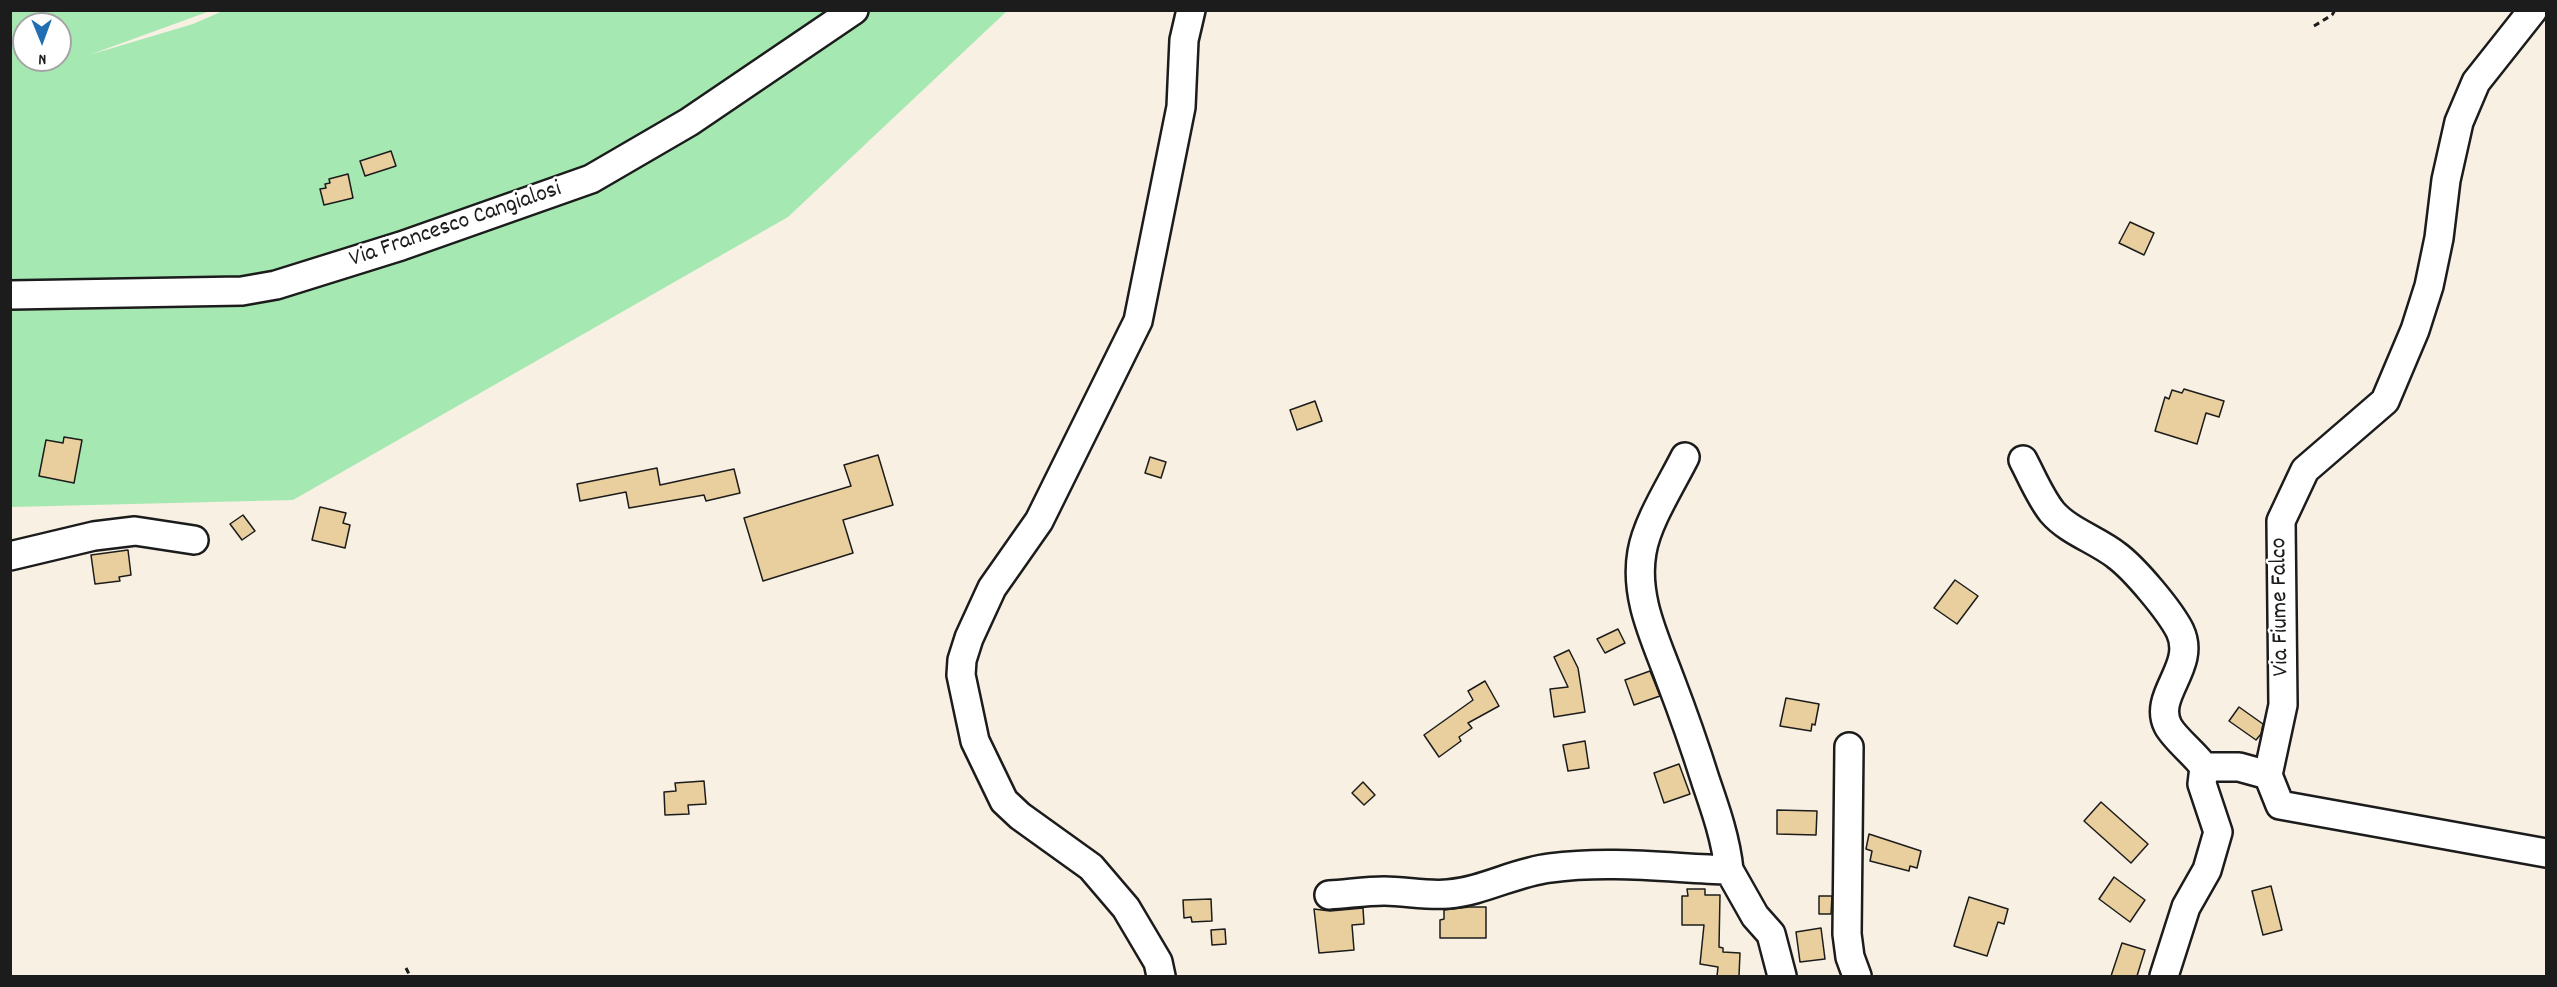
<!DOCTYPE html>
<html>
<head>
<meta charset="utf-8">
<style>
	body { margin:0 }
	#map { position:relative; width:2557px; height:987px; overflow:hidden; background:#f8f0e2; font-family:Dekko,sans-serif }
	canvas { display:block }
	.frame { position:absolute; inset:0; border:12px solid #1c1c1c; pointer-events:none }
	.north { position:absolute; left:12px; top:12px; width:60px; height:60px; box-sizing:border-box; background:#fff; border:2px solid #a4a4a4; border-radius:50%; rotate:179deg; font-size:16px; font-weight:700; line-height:24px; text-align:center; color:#1c1c1c }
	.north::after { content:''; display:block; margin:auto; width:21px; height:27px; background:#1f6fb2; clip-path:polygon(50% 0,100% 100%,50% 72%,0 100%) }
</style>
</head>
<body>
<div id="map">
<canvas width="2557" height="987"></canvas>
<div class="frame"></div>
<div class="north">N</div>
</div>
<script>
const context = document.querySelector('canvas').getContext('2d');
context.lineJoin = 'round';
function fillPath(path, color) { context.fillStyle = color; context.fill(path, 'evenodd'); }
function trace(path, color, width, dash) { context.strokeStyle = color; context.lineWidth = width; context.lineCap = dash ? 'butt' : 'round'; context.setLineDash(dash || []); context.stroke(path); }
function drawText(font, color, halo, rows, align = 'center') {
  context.font = font + ' Dekko,sans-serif'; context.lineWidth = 5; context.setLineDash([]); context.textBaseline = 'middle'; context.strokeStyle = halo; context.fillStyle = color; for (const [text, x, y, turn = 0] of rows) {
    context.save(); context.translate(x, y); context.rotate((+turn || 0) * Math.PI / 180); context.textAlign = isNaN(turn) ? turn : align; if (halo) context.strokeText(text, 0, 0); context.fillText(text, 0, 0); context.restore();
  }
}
fillPath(new Path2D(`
	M225,10l782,1 -219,206 -495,283 -282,7 -1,-496h200l-121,44 104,-31zM24,24h36v36h-36z`), '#a5e8b2');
const building = new Path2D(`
	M391,151l5,15 -31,10 -5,-15z
	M348,174l5,24 -29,7 -4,-16 6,-1 -1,-4 5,-1 -1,-4z
	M2130,222l24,11 -10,22 -25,-12z
	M2184,389l40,12 -5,16 -13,-4 -9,31 -42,-13 10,-34 4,2 3,-9 10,3z
	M1315,401l7,20 -25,9 -7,-20z
	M64,437l18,3 -8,43 -35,-7 7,-36 17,3z
	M878,455l15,50 -50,15 10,33 -90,28 -19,-63 107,-32 -7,-21z
	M1150,457l16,5 -5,16 -16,-5z
	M657,468l3,17 74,-16 6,24 -34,8 -2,-6 -75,13 -3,-16 -46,9 -3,-17z
	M320,507l26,6 -3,10 7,2 -5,23 -33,-8z
	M243,515l12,16 -13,9 -12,-16z
	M128,550l3,25 -12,2 1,4 -25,3 -4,-29z
	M1955,580l23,16 -21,28 -23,-16z
	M1618,629l7,14 -20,10 -8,-14z
	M1569,650l9,18 7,44 -31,5 -4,-28 18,-2 -14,-30z
	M1650,671l10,25 -26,9 -9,-25z
	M1485,681l14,25 -31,17 4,5 -13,9 2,4 -22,16 -15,-22 49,-35 -5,-9z
	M1786,698l33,6 -4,21 -3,-1 -1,7 -31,-5z
	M2239,707l24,17 -2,10 -5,6 -27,-19z
	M1585,741l4,27 -21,3 -5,-26z
	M1679,764l11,30 -26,9 -10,-30z
	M704,781l2,23 -18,1 1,9 -24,1 -1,-23 12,-1 -1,-8z
	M1363,782l12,13 -11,10 -12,-12z
	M2101,802l47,42 -17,19 -47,-42z
	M1777,810l40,1 -1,24 -39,-1z
	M1869,834l52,17 -4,17 -7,-2 -1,5 -39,-10 2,-10 -6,-2z
	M2114,877l31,23 -15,22 -31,-23z
	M2271,886l11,44 -19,5 -11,-44z
	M1687,889h18v6h15l-1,52 4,1v4l17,1 -1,23h-22l1,-9 -18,-3 4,-39h-22v-29h6z
	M1819,896h13l-1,18h-12z
	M1969,897l39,12 -4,15 -6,-2 -11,34 -33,-10z
	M1211,899l1,22 -20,1 -1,-5 -7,1 -1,-18z
	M1469,907h17v31h-46v-18l4,-1v-9z
	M1363,908l1,16 -12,1 2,25 -35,3 -5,-44 16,2z
	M1821,928l4,31 -25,3 -4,-30z
	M1225,929l1,15 -14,1 -1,-15z
	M2122,943l23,7 -8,26h-26z`);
fillPath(building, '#e9ce9e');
trace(building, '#1c1c1c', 1.5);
const minor = new Path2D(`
	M10,295l232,-4 34,-6 125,-39 190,-67 98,-57 165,-112
	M1685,457c-14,28 -38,65 -43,95 -8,45 13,86 28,127 13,34 25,68 36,103 10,29 20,58 23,88
	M2023,460c9,17 17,37 29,52 16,19 45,28 64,43 19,14 54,56 64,76 17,36 -28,64 -12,95 7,13 27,28 36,41
	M10,556l84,-20 41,-5 59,9
	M1849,747l-2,187 3,23 7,19
	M2268,775l12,30 266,48
	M1329,895c18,-1 37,-4 55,-4 21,0 43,5 64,3 36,-3 67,-22 102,-26 60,-8 119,0 179,2l26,46 16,18 11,42
	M1161,976l-3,-14 -32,-54 -35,-41 -71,-51 -16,-15 -29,-60 -14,-66 1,-15 7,-22 23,-50 47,-67 99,-200 43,-214 3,-67 7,-30
	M2164,976l22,-69 21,-37 11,-38 -16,-48 2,-17h35l29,8 15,-70 -2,-184 24,-51 80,-69 30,-71 14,-44 10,-48 7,-58 13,-58 17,-40 57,-72`);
trace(minor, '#1c1c1c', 32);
trace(new Path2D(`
	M2314,26l18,-11 3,-5
	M406,968l4,8`), '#1c1c1c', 3, [6, 4.5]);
trace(minor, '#fff', 27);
drawText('24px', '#1c1c1c', '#fff', [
	["Via Francesco Cangialosi",456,226,-19],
	["Via Fiume Falco",2282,607,-91]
]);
</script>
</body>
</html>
